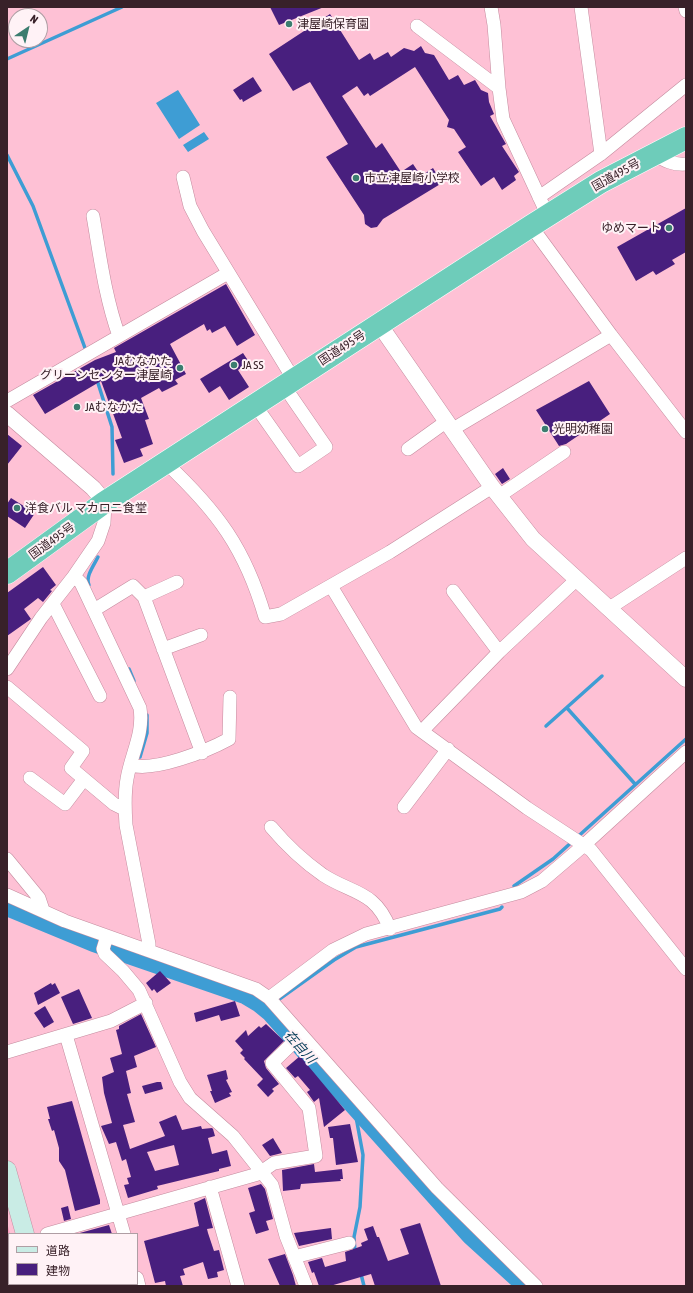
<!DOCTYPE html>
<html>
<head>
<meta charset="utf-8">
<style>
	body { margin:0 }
	#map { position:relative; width:693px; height:1293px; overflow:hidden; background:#fec1d5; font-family:"Asap Condensed","Noto Sans JP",sans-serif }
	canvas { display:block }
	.frame { position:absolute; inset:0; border:8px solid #382129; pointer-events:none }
	.legend { position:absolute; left:8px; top:1233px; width:130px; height:52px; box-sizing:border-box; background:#fff2f6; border:1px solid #af9ea4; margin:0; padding:5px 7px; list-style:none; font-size:12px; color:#382129 }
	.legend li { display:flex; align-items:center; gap:8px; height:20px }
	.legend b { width:20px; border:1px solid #af9ea4 }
	.north { position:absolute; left:8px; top:8px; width:40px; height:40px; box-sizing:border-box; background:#fff2f6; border:1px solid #af9ea4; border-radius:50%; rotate:35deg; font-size:11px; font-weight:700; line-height:16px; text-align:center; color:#382129 }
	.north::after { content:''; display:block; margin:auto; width:14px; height:18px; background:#3b7d6f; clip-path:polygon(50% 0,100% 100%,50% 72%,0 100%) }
</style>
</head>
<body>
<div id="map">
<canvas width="693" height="1293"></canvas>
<div class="frame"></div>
<ul class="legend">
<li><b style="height:5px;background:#c9ece5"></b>道路</li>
<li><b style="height:11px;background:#481f7e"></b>建物</li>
</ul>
<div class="north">N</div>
</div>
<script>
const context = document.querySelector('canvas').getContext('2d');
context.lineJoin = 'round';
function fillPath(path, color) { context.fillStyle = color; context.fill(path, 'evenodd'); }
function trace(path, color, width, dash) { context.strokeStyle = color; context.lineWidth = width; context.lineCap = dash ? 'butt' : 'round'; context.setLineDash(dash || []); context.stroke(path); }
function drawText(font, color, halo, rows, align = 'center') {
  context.font = font + ' "Asap Condensed","Noto Sans JP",sans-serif'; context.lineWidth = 4; context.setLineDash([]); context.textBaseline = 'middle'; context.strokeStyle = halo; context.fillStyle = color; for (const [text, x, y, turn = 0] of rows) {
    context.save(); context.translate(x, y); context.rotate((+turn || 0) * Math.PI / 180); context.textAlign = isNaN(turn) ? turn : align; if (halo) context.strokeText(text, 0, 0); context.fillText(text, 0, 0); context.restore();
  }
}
fillPath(new Path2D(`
	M7,1222l3,12h-1v50h16v2h-18z`), '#f99fbe');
fillPath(new Path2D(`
	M178,90l22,35 -21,14 -23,-36z
	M204,132l5,7 -21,13 -5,-7z`), '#3e9dd4');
trace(new Path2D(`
	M7,59l115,-52
	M7,155l26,51 52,142
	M97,380l15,47 1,47
	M89,585c-4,-8 5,-20 9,-28
	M129,669l5,12
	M567,708l68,76
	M546,726l56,-50
	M140,757l7,-24v-18
	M514,886l39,-27 133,-120
	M278,1000l56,-40 22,-13 144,-38 2,-2
	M354,1106l9,49 -3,52 -6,30 1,15
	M361,1274l3,12`), '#3e9dd4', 3.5);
trace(new Path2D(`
	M7,906l87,36 151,52 15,9 11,9 200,223 56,51`), '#3e9dd4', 20);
fillPath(new Path2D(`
	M270,7h54l-45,18z
	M330,14l29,46 11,-7 4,7 14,-8 3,5 13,-9 10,3 7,-5 4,7 9,2 15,25 9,-5 6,10 11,-5 6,10 7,3 1,9 5,12 -4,2 16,28 -4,2 17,26 -5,4 2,4 -14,10 -8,-13 -13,9 -23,-34 8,-5 -12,-18 -7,-2 2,-7 -34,-53 -45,29 -2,-3 -4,3 -7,-10 -15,10 34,52 6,-5 19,29 12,-8 8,12 12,-8 9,15 -59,36 -6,8 -6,1 -6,-4 -1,-9 -38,-58 22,-13 -38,-62 -17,9 -24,-37z
	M253,77l9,14 -19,11 -1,-3 -2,1 -7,-10z
	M686,208v44l-14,8 3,4 -19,11 -3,-4 -17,10 -19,-34z
	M226,284l29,51 -18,11 -12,-20 -13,7 -2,-4 -3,2 -3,-7 -34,20 16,30 -11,6 3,4 -16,8 -3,-4 -18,10 8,21 -4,1 8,24 -13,5 3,7 -19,7 -9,-23 7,-2 -21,-57 -56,33 -12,-19 62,-35 21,-8 -2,-4z
	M243,353l6,9 -11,8 11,17 -20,13 -9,-14 -11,7 -9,-14z
	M589,381l21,33 -44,30 -7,2 -23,-36z
	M7,434l15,12 -15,19z
	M503,468l7,11 -8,5 -7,-10z
	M11,498l24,15 -10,15 -18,-12v-12z
	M43,567l13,18 -6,5 2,1 -9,11 -5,-4 -14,11 7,10 -24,17v-43z
	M160,971l11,12 -14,10 -3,-4 -2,2 -6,-8z
	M51,983l1,2 3,-2 5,10 -22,12 -4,-12z
	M79,989l13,29 -19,6 -12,-27z
	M235,1001l5,15 -19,5 -2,-6 -23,7 -2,-9z
	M45,1006l9,16 -10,6 -10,-15z
	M141,1014l15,33 -22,9 3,11 -11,4 5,22 -4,1 8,28 -12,3 7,24 35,-13 -6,-14 17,-7 6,15 19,-4 1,3 10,-1 1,1 2,7 -7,2 4,16 15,-4 4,16 -12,3v2l-62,15 1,3 -30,9 -4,-13 5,-1 -2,-6 4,-1 -5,-18 -4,2 -6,-19 -7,2 -8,-18 11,-3 -8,-30 -2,-16 12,-5 -4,-14 12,-4 -6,-24 3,-1v-3zM174,1145l5,20 -24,6 -8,-19z
	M266,1024l18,17 -20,20 2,7 13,16 -7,5 2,2 -6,6 -11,-12 6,-6 -19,-20 1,-1 -5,-5 3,-3 -8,-9 11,-11 2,6 11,-10 2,2z
	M300,1056l45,54 -21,17 -5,-29 -5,4 -7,-10 3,-2 -12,-14 -3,2 -9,-10z
	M226,1070l2,9 -2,1 6,12 -3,1 2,3 -16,7 -5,-12h2l-5,-16z
	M157,1082h4l2,7 -18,5 -3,-8z
	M72,1101l28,99v4l-25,7 -10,-41 -6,-9v-13l-5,-18 -2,1 -4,-12h2l-3,-12z
	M350,1124l8,38 -22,3 -3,-27h-3l-2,-11z
	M273,1138l9,15 -12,3 -8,-11z
	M314,1164l1,8 27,-3 1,10h-3l1,2 -40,3 -1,5 -17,2 -1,-21z
	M261,1184l4,5 8,30 -7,2 3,9 -13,4 -7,-21 6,-2 -7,-23z
	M205,1198l8,30 -6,1 1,4 6,18 5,-1 5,20 -7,2 1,5 -10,2 -5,-17 -20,7 2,6 -5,1 3,10h-17l-1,-5 -10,2 -11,-42 55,-15 -5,-23z
	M68,1206l3,13 -7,2 -3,-13z
	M420,1223l21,63h-66l-4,-12 -41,12h-11l-5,-14 -2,1 -4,-11 14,-4 3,9 21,-6 -1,-9 17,-6 -1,-3 7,-3 -4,-11 9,-3 4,11h2l9,24 21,-7 -9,-25z
	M109,1225l3,9h-36z
	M331,1228l1,11 -33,7 -5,-13z
	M285,1254l8,21 3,11h-16l-12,-27z`), '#481f7e');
const minor = new Path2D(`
	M491,7l3,18 5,63
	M581,7l20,147
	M685,7l1,4
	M417,26l82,62 4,31 45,97
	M654,154c11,7 19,11 32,10
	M183,177l7,29 13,25 91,149
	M539,197l62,-43 85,-69
	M93,216c7,40 12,81 26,120
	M531,226l80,109 75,97
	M7,401l221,-128
	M255,405l43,61 28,-19 -42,-61
	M453,429l158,-94
	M408,449l39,-28
	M166,463c51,48 79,85 99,154l16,-3 109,-62 102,-65
	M499,496l65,-44
	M74,576l7,7 59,125c4,26 -9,46 -13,71 -3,16 -2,31 -1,46l23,119v6
	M331,586l85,141 111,81 64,42 95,119
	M453,591l46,61
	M144,597l33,-15
	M53,604l47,92
	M608,609l78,-51
	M94,610l39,-24 11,11 58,156
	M163,649l38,-14
	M7,669l34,-51 33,-42 24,-35 6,-18 1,-21
	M7,687l76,64 -12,17 43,36 10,5
	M423,730l76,-78 77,-72
	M131,765c23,7 76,-14 98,-26l1,-42
	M30,778l35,26 19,-25
	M404,807l44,-58
	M271,827c16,19 32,34 52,48 29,19 52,15 67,54
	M7,859l32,39 4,12
	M7,895l58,26 191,68 13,9 168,190 99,98
	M107,936l-4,13 2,5 18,17 16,19 41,92 10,16 43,38 39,49 14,51 20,50
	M269,998l64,-48 33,-16 155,-42 21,-11 41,-35 103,-94
	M66,1035l58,199
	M7,1052l104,-31 35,-18
	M210,1187l28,99
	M47,1234l211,-60 16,-11 42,-7 -7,-48 -37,-45 29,-28
	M294,1257l55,-14
	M137,1278l2,8`);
const tertiary = new Path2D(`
	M379,324l113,163 41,52 153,140
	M7,414l86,74 12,14`);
const secondary = new Path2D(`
	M7,1170l18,64
	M39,1284l1,2`);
const trunk = new Path2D(`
	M7,573l98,-71 426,-276 70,-44 85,-44`);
trace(minor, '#c48b9e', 14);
trace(tertiary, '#c48b9e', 17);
trace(secondary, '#c48b9e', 19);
trace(trunk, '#fff', 23);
trace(minor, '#fff', 13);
trace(tertiary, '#fff', 16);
trace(secondary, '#c9ece5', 18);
trace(trunk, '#6eccba', 22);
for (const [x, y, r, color] of [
	[289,24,4,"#3b7d6f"],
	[356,178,4,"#3b7d6f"],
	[669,228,4,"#3b7d6f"],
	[234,365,4,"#3b7d6f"],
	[180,368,4,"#3b7d6f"],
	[77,407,4,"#3b7d6f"],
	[545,429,4,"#3b7d6f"],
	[17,508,4,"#3b7d6f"]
]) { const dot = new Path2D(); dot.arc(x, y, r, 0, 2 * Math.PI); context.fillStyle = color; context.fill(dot); trace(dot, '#fff2f6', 1.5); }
drawText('12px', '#382129', '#fff2f6', [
	["津屋崎保育園",297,24],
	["市立津屋崎小学校",364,178],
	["ゆめマート",661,228,"right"],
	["JAむなかた",172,361,"right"],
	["グリーンセンター津屋崎",172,375,"right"],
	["JA SS",242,365],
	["JAむなかた",85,407],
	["光明幼稚園",553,429],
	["洋食バル マカロニ食堂",25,508]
], 'left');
drawText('12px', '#382129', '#fff2f6', [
	["国道495号",616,175,-29],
	["国道495号",342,348,-33],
	["国道495号",52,541,-36]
]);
drawText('italic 13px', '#023a56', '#fff2f6', [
	["在自川",300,1047,48]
]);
</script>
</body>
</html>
